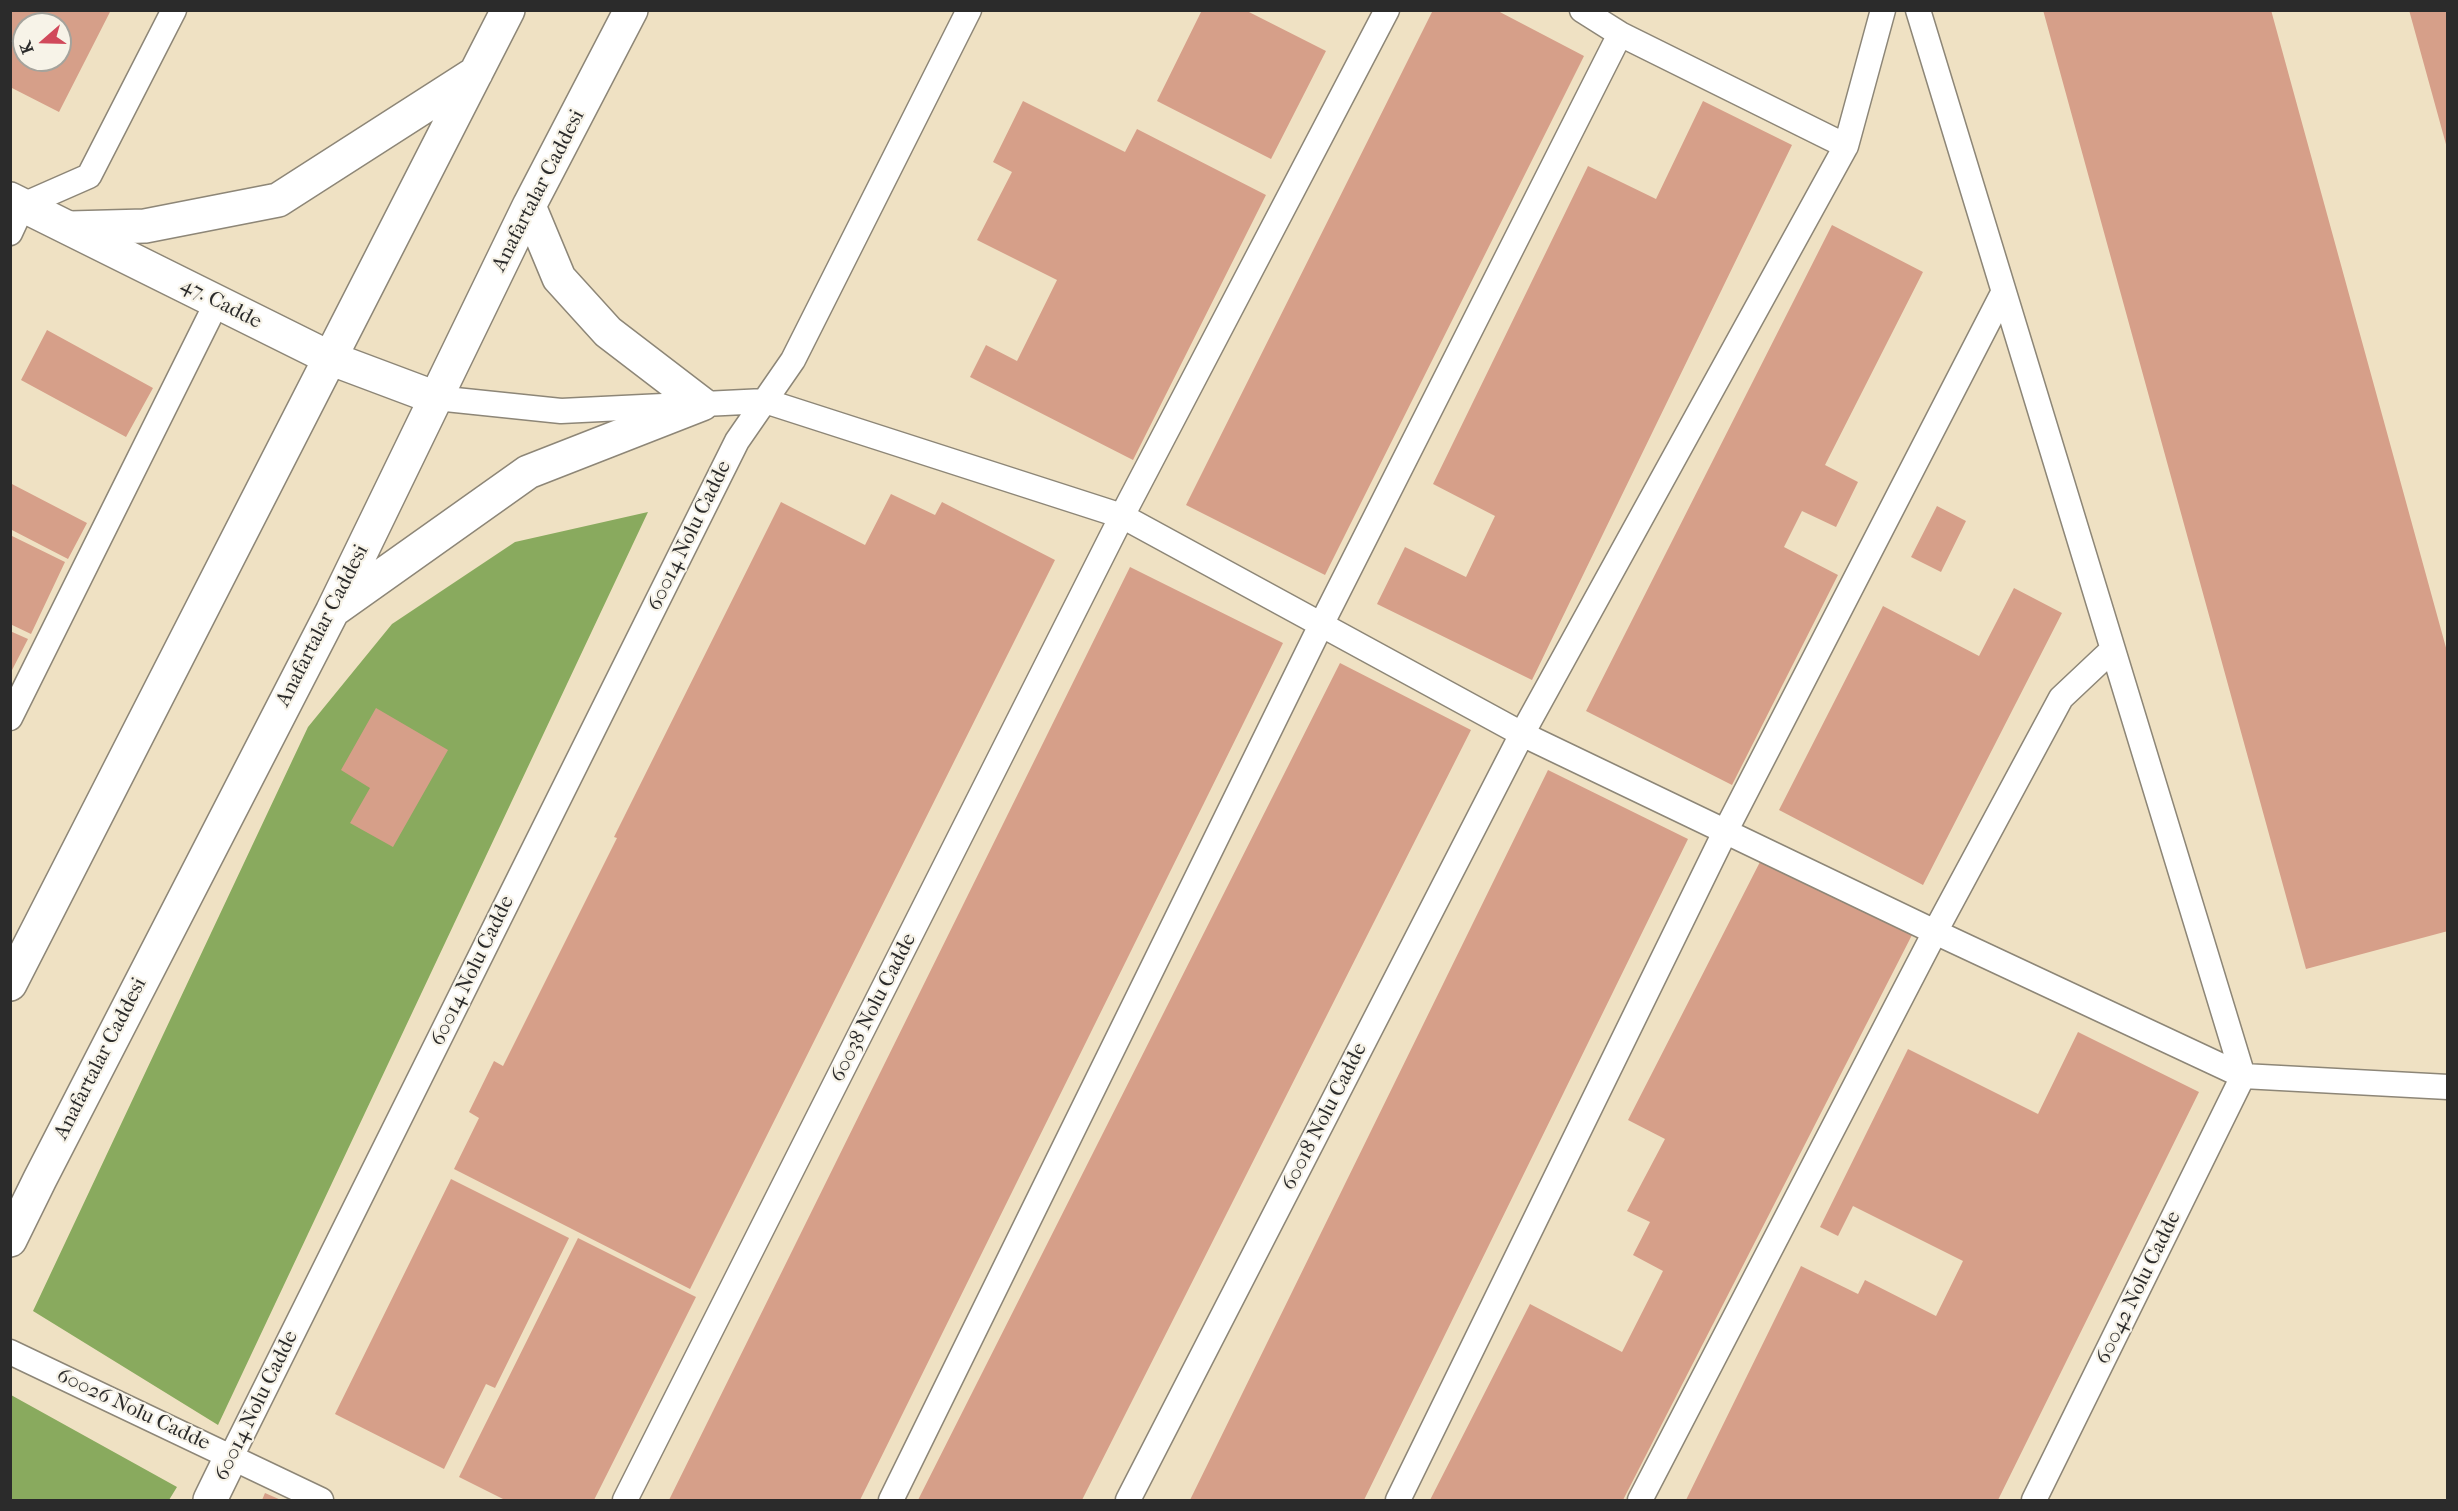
<!DOCTYPE html>
<html>
<head>
<meta charset="utf-8">
<style>
	body { margin:0 }
	#map { position:relative; width:2458px; height:1511px; overflow:hidden; background:#efe1c3; font-family:"IM FELL French Canon",serif }
	canvas { display:block }
	.frame { position:absolute; inset:0; border:12px solid #2b2b2b; pointer-events:none }
	.north { position:absolute; left:12px; top:12px; width:60px; height:60px; box-sizing:border-box; background:#f7f3e8; border:2px solid #a5a39c; border-radius:50%; rotate:250deg; font-size:16px; font-weight:700; line-height:24px; text-align:center; color:#2b2b2b }
	.north::after { content:''; display:block; margin:auto; width:21px; height:27px; background:#d1495b; clip-path:polygon(50% 0,100% 100%,50% 72%,0 100%) }
</style>
</head>
<body>
<div id="map">
<canvas width="2458" height="1511"></canvas>
<div class="frame"></div>
<div class="north">K</div>
</div>
<script>
const context = document.querySelector('canvas').getContext('2d');
context.lineJoin = 'round';
function fillPath(path, color) { context.fillStyle = color; context.fill(path, 'evenodd'); }
function trace(path, color, width, dash) { context.strokeStyle = color; context.lineWidth = width; context.lineCap = dash ? 'butt' : 'round'; context.setLineDash(dash || []); context.stroke(path); }
function drawText(font, color, halo, rows, align = 'center') {
  context.font = font + ' "IM FELL French Canon",serif'; context.lineWidth = 4.5; context.setLineDash([]); context.textBaseline = 'middle'; context.strokeStyle = halo; context.fillStyle = color; for (const [text, x, y, turn = 0] of rows) {
    context.save(); context.translate(x, y); context.rotate((+turn || 0) * Math.PI / 180); context.textAlign = isNaN(turn) ? turn : align; if (halo) context.strokeText(text, 0, 0); context.fillText(text, 0, 0); context.restore();
  }
}
fillPath(new Path2D(`
	M648,512l-430,913 -185,-114 275,-584 84,-103 123,-82z
	M11,1395l166,92 -8,13h-158z`), '#89aa5e');
fillPath(new Path2D(`
	M10,10h101l-52,102 -49,-25zM24,24h36v36h-36z
	M1202,10h43l81,41 -55,108 -114,-58z
	M1433,10h63l88,46 -259,519 -139,-70z
	M2043,10h228l177,645v276l-142,38z
	M2409,10h39v138h-1z
	M1023,101l102,51 12,-23 129,66 -133,265 -163,-83 16,-32 31,16 40,-81 -80,-40 35,-68 -19,-10z
	M1703,101l89,44 -260,535 -155,-76 28,-57 61,30 29,-61 -62,-32 155,-318 68,33z
	M1832,225l91,47 -98,193 33,17 -22,45 -34,-16 -18,36 54,28 -106,210 -146,-74z
	M47,330l106,58 -27,49 -105,-57z
	M10,483l77,40 -19,36 -58,-30z
	M891,494l44,21 7,-13 113,58 -365,729 -236,-120 25,-51 -10,-6 25,-51 9,5 114,-228 -3,-1 167,-335 84,43z
	M1937,506l29,15 -25,51 -30,-15z
	M10,535l55,27 -34,72 -21,-10z
	M1130,567l153,76 -423,857h-191z
	M2014,588l48,25 -139,272 -144,-75 104,-204 96,50z
	M10,631l18,8 -18,35z
	M1340,663l131,67 -389,770h-164z
	M376,708l72,42 -55,97 -43,-24 20,-35 -29,-18z
	M1548,770l140,69 -324,661h-174z
	M1762,858l150,77 -289,565h-193l100,-196 92,48 41,-81 -30,-16 17,-33 -23,-11 38,-72 -37,-19z
	M2078,1032l121,60 -201,408h-312l115,-234 57,28 7,-14 71,36 27,-55 -110,-55 -15,30 -18,-9 88,-178 130,65z
	M451,1179l118,59 -74,150 -9,-4 -42,85 -109,-55z
	M578,1238l118,59 -102,203h-89l-46,-23z
	M265,1493l16,7h-19z`), '#d69f89');
const lane = new Path2D(`
	M1582,10l38,24
	M1918,10l325,1066 205,11
	M1846,146l37,-136
	M10,233l13,-28 66,-29 85,-166
	M436,398l125,13 204,-10 357,115 400,218 413,198 308,144 -209,424
	M10,718l207,-416
	M10,1352l311,148
	M231,1457l506,-1016 56,-81 176,-350
	M625,1500l497,-984 265,-506
	M891,1500l430,-875 299,-591 226,112 -324,588 -394,766
	M1398,1500l327,-668 278,-539
	M1640,1500l295,-568 126,-234 51,-48`);
const street = new Path2D(`
	M210,1500l21,-43`);
const secondary = new Path2D(`
	M10,199l322,160 104,39`);
const primary = new Path2D(`
	M529,206l30,72 49,54 94,72
	M70,228l75,-2 133,-26 198,-127
	M335,609l193,-137 174,-68
	M10,984l498,-974
	M10,1240l30,-61 292,-567 197,-406 102,-196`);
trace(lane, '#8d8677', 27);
trace(street, '#8d8677', 36);
trace(secondary, '#8d8677', 36);
trace(primary, '#8d8677', 36);
trace(lane, '#fff', 24);
trace(street, '#fff', 33);
trace(secondary, '#fff', 33);
trace(primary, '#fff', 33);
drawText('21px', '#2b2b2b', '#f7f3e8', [
	["Anafartalar Caddesi",539,191,-63],
	["47. Cadde",221,304,27],
	["60014 Nolu Cadde",690,536,-64],
	["Anafartalar Caddesi",323,626,-63],
	["60014 Nolu Cadde",473,971,-64],
	["60038 Nolu Cadde",874,1008,-63],
	["Anafartalar Caddesi",101,1059,-63],
	["60018 Nolu Cadde",1325,1117,-63],
	["60042 Nolu Cadde",2139,1288,-64],
	["60014 Nolu Cadde",257,1406,-64],
	["60026 Nolu Cadde",133,1410,25]
]);
</script>
</body>
</html>
